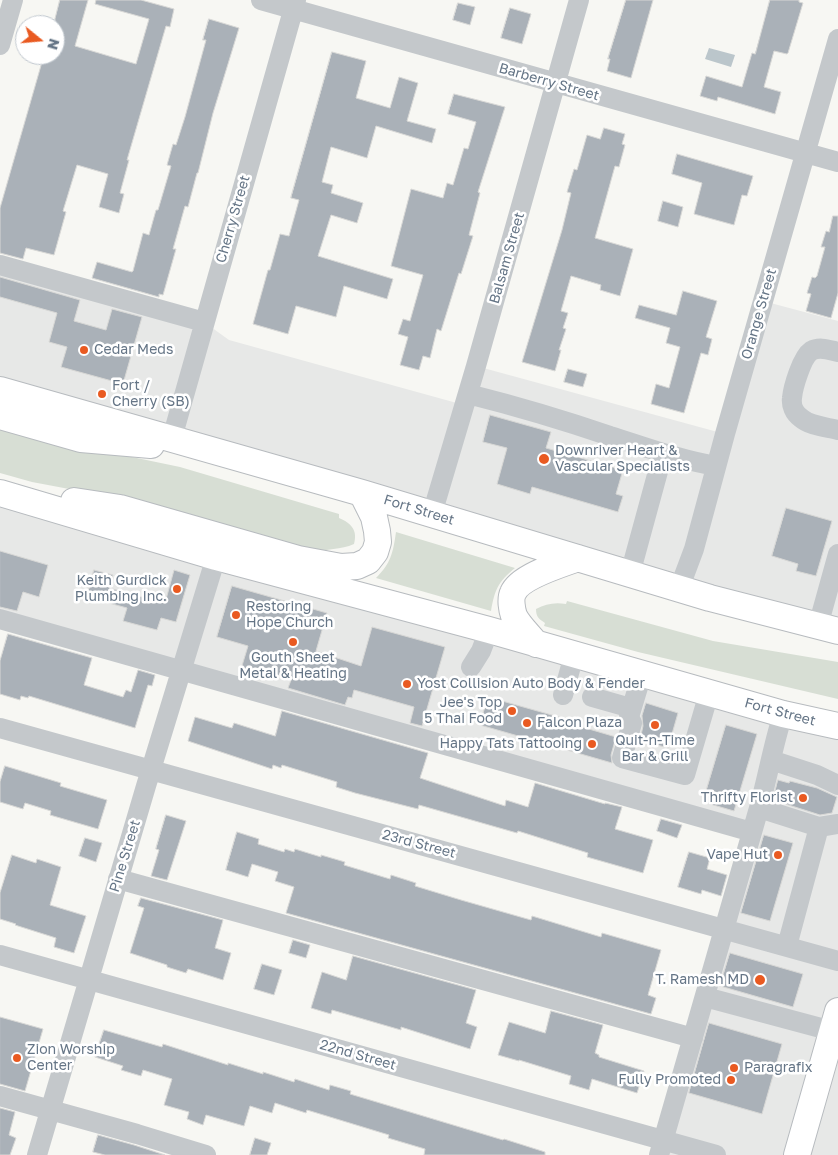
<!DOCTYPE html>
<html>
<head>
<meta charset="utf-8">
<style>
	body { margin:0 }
	#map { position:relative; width:838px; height:1155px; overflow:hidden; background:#f7f7f3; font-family:"Golos Text",sans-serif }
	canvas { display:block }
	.north { position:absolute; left:15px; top:15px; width:50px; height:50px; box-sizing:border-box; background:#fff; border:1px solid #c1c8cf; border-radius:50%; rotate:107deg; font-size:14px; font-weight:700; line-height:20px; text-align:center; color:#657586 }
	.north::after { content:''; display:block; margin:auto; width:18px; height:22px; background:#e95a21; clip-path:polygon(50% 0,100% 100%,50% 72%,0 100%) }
</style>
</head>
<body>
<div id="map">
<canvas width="838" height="1155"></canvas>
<div class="north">N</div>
</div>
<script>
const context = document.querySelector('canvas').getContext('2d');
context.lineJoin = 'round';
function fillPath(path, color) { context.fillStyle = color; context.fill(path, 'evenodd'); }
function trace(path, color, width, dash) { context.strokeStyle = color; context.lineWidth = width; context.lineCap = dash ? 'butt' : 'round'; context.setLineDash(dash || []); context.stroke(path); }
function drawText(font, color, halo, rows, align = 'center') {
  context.font = font + ' "Golos Text",sans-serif'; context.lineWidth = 5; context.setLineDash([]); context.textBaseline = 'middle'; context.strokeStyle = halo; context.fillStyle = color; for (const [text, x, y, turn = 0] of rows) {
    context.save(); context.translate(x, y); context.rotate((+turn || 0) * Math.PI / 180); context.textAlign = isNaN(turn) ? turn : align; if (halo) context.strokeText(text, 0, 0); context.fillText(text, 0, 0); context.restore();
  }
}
fillPath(new Path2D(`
	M0,265l204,57 25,18 235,65 12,-39 249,68 38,-133 75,20v310l-838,-241z
	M0,493l838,233v429h-179l93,-323 -752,-213z`), '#e7e8e7');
fillPath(new Path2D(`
	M0,424l79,22 101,21 159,47v4c12,5 19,12 15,26 -13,6 -28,4 -41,10l-196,-56 -85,-16 -32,-9z
	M396,532l119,36c-17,14 -20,21 -24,43l-115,-33c15,-15 17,-25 20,-46z
	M567,601l146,40 125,21v37l-200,-47 -94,-26 1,-3c-6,-4 -9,-6 -9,-14 10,-5 18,-7 30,-5z`), '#d7ded4');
fillPath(new Path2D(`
	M709,48l26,7 -4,12 -26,-8z`), '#bbc6cb');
const building = new Path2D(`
	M60,0h28l-13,46 61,18 13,-45 -54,-15 1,-4h45l33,9 -4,18 -4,-1 -39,134h2l-9,33 4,1 -5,19 -20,-6 9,-33 -31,-9 -14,46 3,1 -12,43 -28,-7 -3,11 -23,-6v-45l44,-153h11v-36z
	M626,0h27l-22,78 -24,-7 3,-12h-2z
	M770,0h29v2l4,1 -15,50 -1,1 -13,-3 -10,36 17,5 -6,22 -57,-17 -1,4 -17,-5 6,-20 36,11 10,-34 3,1z
	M458,3l17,4 -5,18 -17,-5z
	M510,8l21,6 -9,30 -21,-6z
	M209,19l30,9 -26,85 -15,60h-1l-9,34 -3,-1 -12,43h3l-13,46 -4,-1v3l-67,-19 5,-16 35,10 1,-1 10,-38 6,2 7,-25h2l13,-44 -4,-1 6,-21 3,1 9,-28 21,-77h-3z
	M332,52l34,9 -10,37 34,10 9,-31 19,6 -11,38 29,8 -4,14 -56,-17 -9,32 -36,-11 -9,35 11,3 -2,8 32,10 -6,20 -26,-8 -13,41 75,23 -6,20 -43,-13 -8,31 -40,-11 -8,28 -35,-10 15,-54h2l10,-36 9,2 10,-36 -8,-2z
	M454,94l51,13 -27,85 2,1 -11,42 4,1 -12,38 -2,-1 -18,58 -4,-2 -7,29 -7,-2 -4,14 -19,-5 8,-28 -10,-3 5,-15 7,2 13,-46 -32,-9 20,-77 32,9 4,-15 6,2 11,-37 4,1 8,-27 -28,-8z
	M604,128l21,6 -3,10 3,1 -6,22 -4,-1 -20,72 38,11 -13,47 -20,-6 1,-5 -30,-9 -10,35 7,2 -5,15 3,1 -7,21h2l-6,21 -33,-9 40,-132 9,-37 -4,-1 7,-23 3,1 10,-35 13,4z
	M677,154l76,22 -6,20 -5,-1 -8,30 -40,-11 8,-31 -30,-9z
	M663,201l20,6 -5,20 -20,-6z
	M833,216h5v77l-7,25 -25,-7 5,-17 -4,-1 5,-16 3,1 2,-2 8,-29h-4l5,-16 3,1z
	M0,277l80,23 -6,21 32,9 6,-21 30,8 -19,67 -62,-17 6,-20 -18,-5 8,-29 -57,-16z
	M683,291l34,10 -11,36 6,2 -4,16 -7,-2 -17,60 -33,-9 5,-20 13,4 11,-41 -14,-4 4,-15 -35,-10 4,-13 37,10z
	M568,369l19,5 -4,13 -19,-5z
	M490,415l61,17 -5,16 77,22 -7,24 7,2 -5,16 -86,-25 -2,7 -33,-10 10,-36 -24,-6z
	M786,508l46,13 -16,55 -20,-5 2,-7 -26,-8z
	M0,551l48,14 -9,32 -16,-5 -6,19 -17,-4z
	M94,570l19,5 -4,13 56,15 9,-33 16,5 -14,47 -15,-4 -4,12 -34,-9 4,-13 -40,-11z
	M232,586l95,27 -11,38 45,15 11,-39 73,20 -23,79 -12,-3 4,-16 -60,-17 -2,8 -4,-1 -3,8 -57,-17 3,-8 -33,-10v4l-17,-5 7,-23 -31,-9z
	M8,634l84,24 -8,27 39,12 3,-7 5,2 7,-22 17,5 -3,11 -4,-1 -13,43 -106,-32 -1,2 -7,-2 -1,4 -20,-6v-33z
	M488,697l85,24 -1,3 44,13 -5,18 1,8 -132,-38z
	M646,703l32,10 -10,35 -28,-8 3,-14 -1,-10z
	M282,711l146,42 -8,25 85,28 1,-6 22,7 7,-24 70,21v-1l17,4 -7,22 38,11 -10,33 -56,-16 1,-4 -70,-22 -1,2 -98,-28 -1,4 -63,-16 -19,-6 1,-5 -55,-17 -1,3 -8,-3 -1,4 -84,-28 7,-24 37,11 2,-5 41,13z
	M726,725l31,9 -23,77 -31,-9z
	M5,766l56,17 -1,3 47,14 -9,29 -48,-14 1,-4 -26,-8 -2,6 -23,-7v-20z
	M778,780l11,3 1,-2 27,7 20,9 -5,16 -12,2 -47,-15z
	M166,815l20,6 -19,59 -16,-4 8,-26 -3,-1z
	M661,819l21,6 -5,13 -20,-7z
	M237,832l22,7 -1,5 26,8 1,-3 9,3 1,-3 26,8v-2l24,7 -1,3 46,14 1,-4 25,8 -1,3 46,14 70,20 1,-4 69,21 1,-4 59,17 -13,45 8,3 -5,16 -365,-101 8,-26 -19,-6 3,-9 -26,-8 -4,13 -22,-7z
	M764,835l29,8 -23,78 -29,-8z
	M85,838l17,5 -6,19 -17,-6z
	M689,852l21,6 -3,11 20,6 -6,21 -19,-6 -1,4 -23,-7z
	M12,855l24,8 1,-4 24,8 -11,38 36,11 -12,37 -20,-6 2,-9 -41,-13 1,-1 -16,-5v-26z
	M141,898l82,22 -8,28 16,5 -8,27 -35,-11 -2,4 -19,-6v-2l-37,-12 14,-45 -6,-2z
	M293,940l17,5 -4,13 -17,-5z
	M730,953l73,21 -10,33 -73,-21z
	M353,956l123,34 -10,33 11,4 -7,22 -69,-22v3l-69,-20 -1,4 -20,-6 11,-36 24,8z
	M262,964l20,6 -8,25 -20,-6z
	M551,1011l52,14 -8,28 4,2v2l45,14 -7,22 -45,-14 -3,11 -20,-6 2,-8 -52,-16v1l-21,-6 11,-33 36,11z
	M0,1017l43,12 -18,62 -25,-7z
	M709,1023l73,21 -20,70 -73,-21z
	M104,1030l58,17 1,-3 65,21v-2l35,11v-2l31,10 1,-3 34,11 1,-5 21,6 -1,3 153,46 1,-1 41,13v3h-121l1,-6 -37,-11 1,-3 -82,-25 -1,3 -31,-10 -3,10 -22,-7 -6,20 -38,-11 -3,10 -16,-6 2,-7 -25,-7 8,-26 -29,-9 -2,6 -20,-6 2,-4 -28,-9z
	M0,1108l15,4 -6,23 7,3 -6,17h-10z
	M98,1135l36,10 31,10h-60l-12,-3z
	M255,1138l16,5 -4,12h-17z`);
fillPath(building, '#aab1b8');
trace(building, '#d8d8d6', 1);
const major = new Path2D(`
	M0,390l362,103 348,105 128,33
	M0,416l81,23 70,6
	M0,493l216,64 273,73 294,84 55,12
	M74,501l46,7 178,51 43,8 16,-1 11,-5 7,-9 3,-10 -1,-11 -3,-14 -12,-24
	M536,644c-7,-9 -17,-18 -22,-28 -2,-6 -4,-17 -1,-23 7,-17 49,-29 65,-35
	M797,1155l41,-144`);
trace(major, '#b7bbbf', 28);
trace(new Path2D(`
	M261,0l577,162
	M0,45l13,-45
	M0,265l204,57
	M838,352c-9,-2 -18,-6 -27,-1 -9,6 -18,36 -19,47 -1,7 2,15 9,20 9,8 25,9 37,12
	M468,394c48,12 95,26 142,42 35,11 70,24 106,30
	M172,438l124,-438
	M432,514l44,-148 103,-366
	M630,574l33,-121
	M679,589l15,-40 31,-115 113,-395
	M0,619l752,213
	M818,626l20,-72
	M471,667l10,-16 8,-21
	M642,674l-13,43 3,6 -10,35 63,17 24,-82
	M563,695l11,-40
	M592,697l39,11
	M0,728l838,233
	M771,760l46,15 21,10
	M759,808l60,19 -32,119
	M819,827l19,-3
	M118,879l575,159
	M0,955l716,200
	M705,997l127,34
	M0,1096l137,38 69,21
	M37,1155l109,-369 70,-229
	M659,1155l100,-347c9,-32 14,-63 24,-94`), '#c4c8cb', 20);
trace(major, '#fff', 26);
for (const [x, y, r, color] of [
	[84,350,5,"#e95a21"],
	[102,394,5,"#e95a21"],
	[544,459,6,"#e95a21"],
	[177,589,5,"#e95a21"],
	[236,615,5,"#e95a21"],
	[293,642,5,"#e95a21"],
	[407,684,5,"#e95a21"],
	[512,711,5,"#e95a21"],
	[527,723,5,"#e95a21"],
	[655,725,5,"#e95a21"],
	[592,744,5,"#e95a21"],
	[803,798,5,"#e95a21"],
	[778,855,5,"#e95a21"],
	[760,980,6,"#e95a21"],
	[17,1058,5,"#e95a21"],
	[734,1068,5,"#e95a21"],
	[731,1080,5,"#e95a21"]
]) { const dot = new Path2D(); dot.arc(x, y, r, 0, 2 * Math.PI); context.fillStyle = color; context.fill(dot); trace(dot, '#fff', 2); }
drawText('14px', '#657586', '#fff', [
	["Barberry Street",549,82,16],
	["Cherry Street",233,219,-74],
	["Balsam Street",507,258,-74],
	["Orange Street",759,314,-74],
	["Fort Street",419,510,17],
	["Fort Street",780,712,15],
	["23rd Street",419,844,15],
	["Pine Street",125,856,-73],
	["22nd Street",358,1055,16]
]);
drawText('14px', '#657586', '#fff', [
	["Cedar Meds",94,350],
	["Fort /",112,386],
	["Cherry (SB)",112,402],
	["Downriver Heart &",555,451],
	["Vascular Specialists",555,467],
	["Keith Gurdick",167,581,"right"],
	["Plumbing Inc.",167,597,"right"],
	["Restoring",246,607],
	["Hope Church",246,623],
	["Gouth Sheet",293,658,"center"],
	["Metal & Heating",293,674,"center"],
	["Yost Collision Auto Body & Fender",417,684],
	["Jee's Top",502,703,"right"],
	["5 Thai Food",502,719,"right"],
	["Falcon Plaza",537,723],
	["Quit-n-Time",655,741,"center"],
	["Bar & Grill",655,757,"center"],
	["Happy Tats Tattooing",582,744,"right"],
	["Thrifty Florist",793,798,"right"],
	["Vape Hut",768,855,"right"],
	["T. Ramesh MD",749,980,"right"],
	["Zion Worship",27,1050],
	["Center",27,1066],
	["Paragrafix",744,1068],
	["Fully Promoted",721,1080,"right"]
], 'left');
</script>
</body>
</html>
